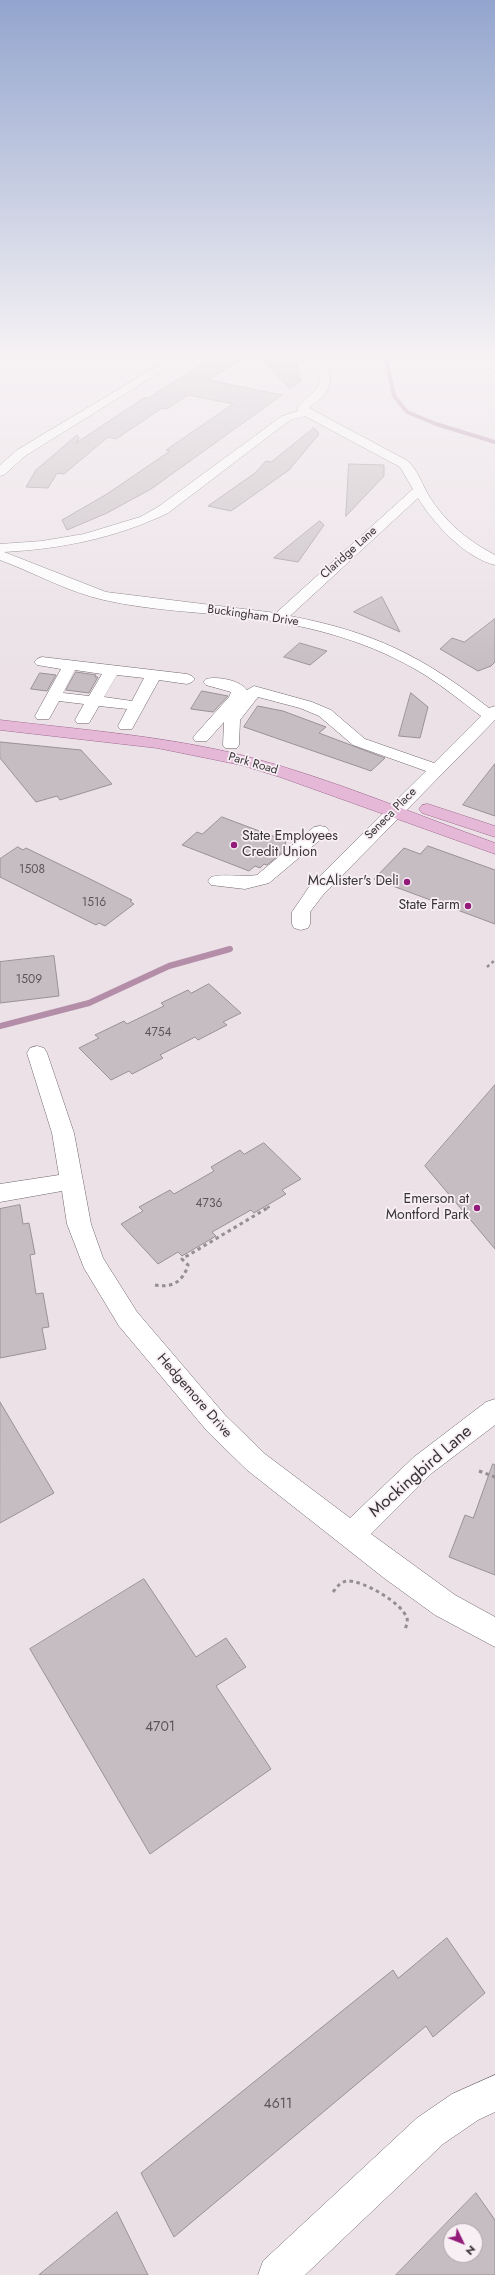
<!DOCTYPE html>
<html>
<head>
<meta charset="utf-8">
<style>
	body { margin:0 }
	#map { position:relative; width:495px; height:2275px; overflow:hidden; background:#ebe1e7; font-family:Jost,sans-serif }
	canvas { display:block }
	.north { position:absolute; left:443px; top:2223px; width:40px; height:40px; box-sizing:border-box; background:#f8eff5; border:1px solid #aba4a9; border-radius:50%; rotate:133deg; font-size:11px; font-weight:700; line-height:16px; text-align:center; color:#373436 }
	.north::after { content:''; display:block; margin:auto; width:14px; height:18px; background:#921b79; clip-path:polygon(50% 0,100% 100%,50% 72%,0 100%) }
</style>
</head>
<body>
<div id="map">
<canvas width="495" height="2275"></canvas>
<div class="north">N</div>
</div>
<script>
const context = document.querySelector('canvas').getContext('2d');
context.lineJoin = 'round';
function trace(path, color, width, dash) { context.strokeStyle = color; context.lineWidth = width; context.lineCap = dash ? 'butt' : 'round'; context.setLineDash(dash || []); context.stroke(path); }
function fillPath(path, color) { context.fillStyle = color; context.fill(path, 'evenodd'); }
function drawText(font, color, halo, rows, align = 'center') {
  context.font = font + ' Jost,sans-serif'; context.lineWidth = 3.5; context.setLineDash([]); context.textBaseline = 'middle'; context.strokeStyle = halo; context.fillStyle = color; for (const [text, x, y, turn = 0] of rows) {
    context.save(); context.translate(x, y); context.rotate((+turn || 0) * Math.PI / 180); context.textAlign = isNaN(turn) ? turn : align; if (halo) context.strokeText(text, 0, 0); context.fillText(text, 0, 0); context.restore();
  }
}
trace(new Path2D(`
	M385,353l9,43 13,16 29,12 59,18`), '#b48ea8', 4);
trace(new Path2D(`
	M0,1026l89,-23 80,-37 61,-17`), '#b48ea8', 6);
const building = new Path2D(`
	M221,353h31l-44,27 74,15 -131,94 -44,24 -40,17 -5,-10 45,-26 63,-43 -4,-1 67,-46 -45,-9 -21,14 -5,-1 -46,31 -8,-2 -44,37 -7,-1 -9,15 -22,-1 10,-17 41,-35 2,3 -3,5 68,-45h4z
	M283,357l7,4h6l5,20 -11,8 -28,-30z
	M314,428l5,6 -30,36 -58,41 -23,-5 47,-33 11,-12 5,1z
	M349,464l35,1v11l-38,40z
	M320,521l4,4 -26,37 -24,-4z
	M382,597l18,35 -46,-20z
	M495,619v43l-4,4 -13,5 -38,-22 12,-11 12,4z
	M300,643l27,8 -17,14 -26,-8z
	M76,672l20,3 -1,2h3l-9,16 -23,-3z
	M40,673l16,2 -9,16 -16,-2z
	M202,691l26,5 -15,16 -22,-3z
	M411,693l17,14 -8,31 -21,-2z
	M258,706l25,5 43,16 -7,6 66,25 -14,13 -127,-44z
	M0,742l81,8 31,34 -52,16 -3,-4 -21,6 -36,-44z
	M495,764v52l-32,-11z
	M222,817l64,24 -2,10 -17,14 -3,-1 -4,4 -5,-2 -6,5 -67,-26 15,-13 5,2z
	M428,846l67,24v54l-121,-45 30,-31 16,6z
	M18,847l5,3 3,-2 62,30 44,22 -2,1 4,3 -29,22 -6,-3 -3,2 -96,-48v-18z
	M54,956l5,40 -59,7v-41z
	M209,984l32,29 -18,9 4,3 -29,15 -3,-3 -35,18 3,3 -25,13 -6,3 -3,-3 -18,9 -32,-32 20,-10 -4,-3 29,-14 3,3 37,-18 -3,-3 27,-13 3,3z
	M495,1085v164l-70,-83z
	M264,1143l37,36 -19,11 4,4 -32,19 -3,-3 -39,22 4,4 -34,20 -4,-4 -20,12 -37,-40 22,-13 -4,-4 31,-17 4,4 40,-23 -3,-4 29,-17 4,4z
	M20,1205l3,19 6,-1 6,31 -5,1 6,39 7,-1 6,34 -7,1 4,21 -46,9v-149z
	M0,1402l54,91 -54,30z
	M493,1464l2,1v110l-46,-18 16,-42 8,3z
	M144,1579l52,78 30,-19 20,29 -30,19 55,83 -121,85 -120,-205z
	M447,1938l38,55 -52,44 -7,-11 -252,211 -33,-64 252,-203 5,8z
	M476,2193l19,27v55h-99zM451,2231h24v24h-24z
	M117,2212l31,63h-109z`);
fillPath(building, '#c6bdc2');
trace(building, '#9a9197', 1);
const minor = new Path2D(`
	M179,353h12l-166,103 -21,19 -4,1v-11l17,-15z
	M301,353c9,-1 15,1 22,9 9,12 10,25 -2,36 -4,4 -9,6 -12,10l99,53c10,10 14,23 21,35 16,26 39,45 66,59v10c-31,-8 -61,-41 -77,-67l-128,118c84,16 132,40 199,92l6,-2v14l-172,175 -13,17v12l-2,4 -7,2 -7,-2 -2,-4v-12l17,-25 117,-116 -73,-26 -34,-29 -19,-8 -42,-11 -18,23 -1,25 -2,3h-12l-2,-3 1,-23 -17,19h-12l-2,-3 2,-3 34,-38 2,-5 -25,-7 -3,-3 3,-3c11,-3 34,1 41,11l7,-4 58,16 19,8 34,29 69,24 47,-47c-19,-14 -37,-29 -56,-41 -53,-33 -113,-49 -174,-57 -49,-6 -99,-7 -147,-18 -36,-8 -69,-27 -104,-40v-16l42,-3 42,-7 56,-17 18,-10 124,-91 16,-5 -1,-2c8,-14 32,-21 19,-41 -4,-6 -11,-9 -15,-15zM305,416l95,51 13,22 -137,124 -170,-21 -102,-40c57,-3 112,-14 164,-39l122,-93z
	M495,372v7l-4,-1 -1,-3z
	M42,657l145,17 5,2 3,3 -3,3 -5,2 -28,-4 -27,49h-12l-2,-3 9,-17 -28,-3 -10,17h-12l-2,-3 9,-16 -25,-3 -10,18h-12l-2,-3 26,-47 -24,-4 -3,-3 3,-3zM75,670l27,4 -13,22 -26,-3zM117,675l27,3 -12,23 -28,-4z
	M320,826l6,1 3,4 -3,4 -57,48 -24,6 -34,-4 -3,-4 3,-4c15,-4 30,1 46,-2l57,-48z
	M37,1046l7,2 3,5 27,80 17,91 12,34 34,54 88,103 40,39 85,64 64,-61 72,-55 9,-3v26l-63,48 -61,61 84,61 40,22v30l-60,-32 -51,-37 -137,-108 -40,-39 -88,-105 -35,-58 -17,-44 -5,-33 -62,11v-18l59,-9 -7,-42 -25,-80 3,-5z
	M495,2075v37l-17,8 -35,24 -138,131h-47l5,-14 154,-143 35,-24z`);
const major = new Path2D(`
	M0,720c83,10 167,16 249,37 83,22 165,57 246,86v11l-215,-77 -39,-12 -84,-17 -157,-18z
	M428,804l67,22v11l-73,-24 -3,-4 3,-4z`);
trace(minor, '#6f676d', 1);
trace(major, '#9e6b8e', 1);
trace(new Path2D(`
	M487,967l8,-7
	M267,1208l5,-3`), '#948e92', 2.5, [3, 3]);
trace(new Path2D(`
	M155,1285c17,3 28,-3 33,-20l-6,-6 87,-52
	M479,1471l16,6
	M333,1592c4,-5 7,-10 14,-11 16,-1 55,22 60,37 1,4 -1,8 -2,12`), '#948e92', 3, [3.5, 3.5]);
fillPath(minor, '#fff');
fillPath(major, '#e6b8d8');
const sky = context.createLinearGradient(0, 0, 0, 671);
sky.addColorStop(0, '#93a5ce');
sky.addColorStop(0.53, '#f6f2f4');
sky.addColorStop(1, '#f6f2f400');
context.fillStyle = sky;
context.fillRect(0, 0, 495, 671);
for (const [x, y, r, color] of [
	[234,845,4,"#921b79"],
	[407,882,4,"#921b79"],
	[468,906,4,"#921b79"],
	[477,1208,4,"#921b79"]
]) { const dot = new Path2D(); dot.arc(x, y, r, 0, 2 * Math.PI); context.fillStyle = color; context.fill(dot); trace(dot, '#f8eff5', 1.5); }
drawText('12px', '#373436', '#f8eff5', [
	["Claridge Lane",349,553,-42],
	["Buckingham Drive",253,616,8],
	["Park Road",253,764,16],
	["Seneca Place",391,814,-45]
]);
drawText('12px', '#5b5659', null, [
	["1508",32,870],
	["1516",94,903],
	["1509",29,980],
	["4754",158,1033],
	["4736",209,1204]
]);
drawText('14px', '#373436', '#f8eff5', [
	["State Employees",242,837,"left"],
	["Credit Union",242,853,"left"],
	["McAlister's Deli",399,882],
	["State Farm",460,906],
	["Emerson at",469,1200],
	["Montford Park",469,1216]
], 'right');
drawText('14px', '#373436', '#f8eff5', [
	["Hedgemore Drive",194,1396,49]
]);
drawText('14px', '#5b5659', null, [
	["4701",160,1728],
	["4611",278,2105]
]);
drawText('17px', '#373436', '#f8eff5', [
	["Mockingbird Lane",421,1472,-41]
]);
</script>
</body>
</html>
